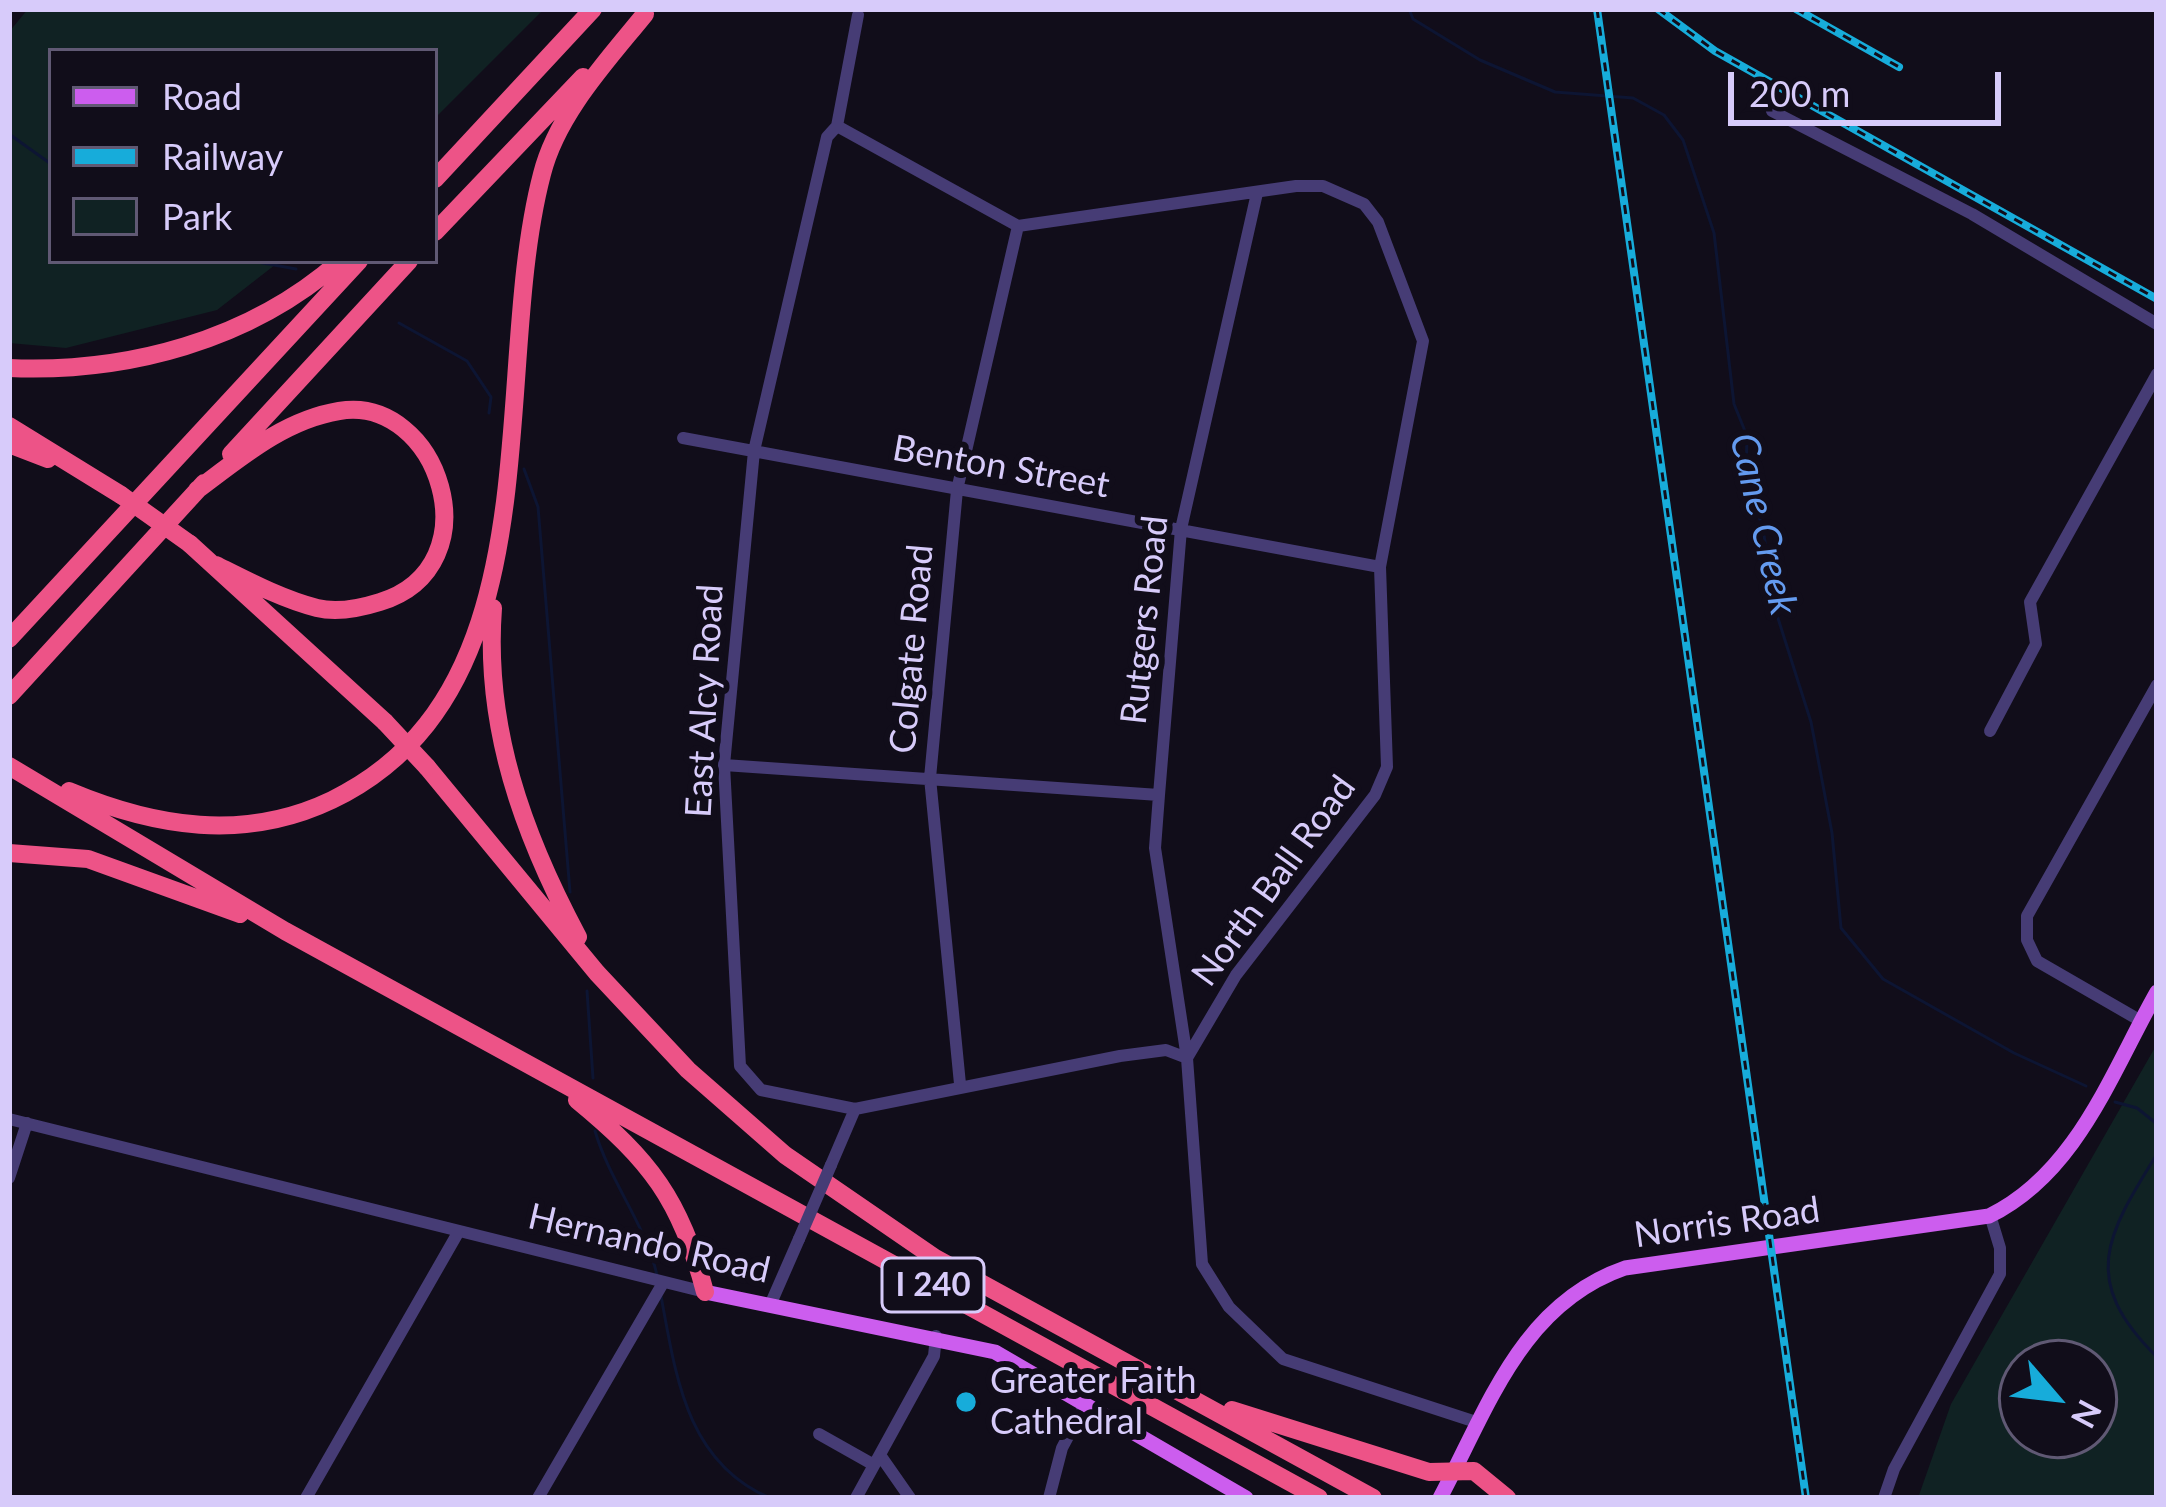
<!DOCTYPE html>
<html>
<head>
<meta charset="utf-8">
<style>
	body { margin:0 }
	#map { position:relative; width:2166px; height:1507px; overflow:hidden; background:#110d1a; font-family:Lato,sans-serif }
	canvas { display:block }
	.frame { position:absolute; inset:0; border:12px solid #d7cbfa; pointer-events:none }
	.legend { position:absolute; left:48px; top:48px; width:390px; height:216px; box-sizing:border-box; background:#110d1a; border:3px solid #605974; margin:0; padding:15px 21px; list-style:none; font-size:36px; color:#d7cbfa }
	.legend li { display:flex; align-items:center; gap:24px; height:60px }
	.legend b { width:60px; border:3px solid #605974 }
	.north { position:absolute; left:1998px; top:1339px; width:120px; height:120px; box-sizing:border-box; background:#110d1a; border:3px solid #605974; border-radius:50%; rotate:118deg; font-size:33px; font-weight:700; line-height:48px; text-align:center; color:#d7cbfa }
	.north::after { content:''; display:block; margin:auto; width:42px; height:54px; background:#17acda; clip-path:polygon(50% 0,100% 100%,50% 72%,0 100%) }
	.scale { position:absolute; left:1728px; top:72px; width:273px; height:54px; box-sizing:border-box; border:6px solid #d7cbfa; border-top:0; padding-left:15px; font-size:36px; line-height:42px; white-space:nowrap; color:#d7cbfa; -webkit-text-stroke:9px #110d1a; paint-order:stroke }
</style>
</head>
<body>
<div id="map">
<canvas width="2166" height="1507"></canvas>
<div class="frame"></div>
<ul class="legend">
<li><b style="height:15px;background:#cc5dee"></b>Road</li>
<li><b style="height:15px;background:#17acda"></b>Railway</li>
<li><b style="height:33px;background:#102223"></b>Park</li>
</ul>
<div class="north">N</div>
<div class="scale">200 m</div>
</div>
<script>
const context = document.querySelector('canvas').getContext('2d');
context.lineJoin = 'round';
function fillPath(path, color) { context.fillStyle = color; context.fill(path, 'evenodd'); }
function trace(path, color, width, dash) { context.strokeStyle = color; context.lineWidth = width; context.lineCap = dash ? 'butt' : 'round'; context.setLineDash(dash || []); context.stroke(path); }
function drawText(font, color, halo, rows, align = 'center') {
  context.font = font + ' Lato,sans-serif'; context.lineWidth = 12; context.setLineDash([]); context.textBaseline = 'middle'; context.strokeStyle = halo; context.fillStyle = color; for (const [text, x, y, turn = 0] of rows) {
    context.save(); context.translate(x, y); context.rotate((+turn || 0) * Math.PI / 180); context.textAlign = isNaN(turn) ? turn : align; if (halo) context.strokeText(text, 0, 0); context.fillText(text, 0, 0); context.restore();
  }
}
fillPath(new Path2D(`
	M28,9h516l-109,109v-67h-384v210h229l-63,49 -151,38 -57,-5v-311z
	M2157,1044v454h-239l33,-94zM2022,1363h72v72h-72z`), '#102223');
trace(new Path2D(`
	M1409,9l4,10 67,41 75,32 78,6 31,17 19,25 31,93 20,171 13,32 -1,40 17,53 13,83 35,110 21,111 9,95 42,51 131,74 72,33
	M9,134l42,30
	M252,261l44,8
	M399,323l68,38 24,36 -2,16
	M524,469l14,38 32,385
	M587,991l6,87
	M2115,1102l22,6 20,16
	M595,1131c15,51 50,92 62,144
	M2157,1154c-51,82 -78,126 0,203
	M661,1296c15,80 25,166 109,202`), '#0d1533', 3);
trace(new Path2D(`
	M858,15l-21,111 -10,11 -73,314 -30,314 16,301 21,24 94,19 265,-53 46,-6 21,8
	M1772,111l200,103 185,110
	M837,126l181,100 278,-40h27l41,18 14,18 45,119 -43,226 7,200 -12,28 -139,180 -49,83 15,206 27,43 54,52 196,64
	M683,438l697,129
	M1990,731l46,-87 -6,-42 127,-228
	M724,765l435,30
	M2141,1021l-104,-60 -10,-21v-24l130,-231
	M1187,1058l-32,-210 4,-53 22,-266 76,-336
	M960,1084l-30,-306 27,-288 61,-264
	M9,1119l696,173
	M831,1165l24,-56
	M9,1178l18,-55
	M771,1303l28,-64
	M819,1434l55,31
	M880,1455l30,43
	M306,1498l153,-267
	M538,1498l125,-215
	M856,1498l78,-142 2,-20
	M1049,1498l13,-50 24,-45
	M1884,1498l10,-29 106,-195v-26l-10,-33`), '#463c75', 12);
trace(new Path2D(`
	M705,1292l290,60 251,146
	M1440,1498c48,-90 81,-194 185,-230l364,-52c88,-43 122,-143 168,-224`), '#cc5dee', 15);
trace(new Path2D(`
	M435,179l158,-170
	M435,232l148,-155
	M9,368c118,5 240,-27 331,-107
	M9,426l112,69
	M9,444l39,15
	M231,454l178,-193
	M197,490c43,-32 87,-70 142,-79 99,-17 157,155 41,191 -19,6 -43,11 -63,6 -35,-9 -69,-27 -101,-43
	M190,544l195,178
	M493,608c-9,119 30,226 85,329
	M9,639l350,-378
	M9,696l195,-213
	M9,766l276,165 1034,567
	M427,767l170,206 91,97 97,85 150,103 438,240
	M69,791c86,36 175,51 263,9 227,-110 157,-424 210,-626 15,-60 65,-113 103,-160
	M9,853l79,6 152,55
	M577,1100c73,60 104,100 128,192
	M1232,1410l197,62 45,-1 33,27`), '#ed5387', 18);
const rail = new Path2D(`
	M1597,9l209,1489
	M1658,9l57,42 442,248
	M1796,9l103,58`);
trace(rail, '#17acda', 8);
trace(rail, '#110d1a', 3, [9]);
trace(new Path2D(`
	M799,1239l32,-74`), '#463c75', 12);
trace(new Path2D(`
	M121,495l69,49
	M385,722l42,45`), '#ed5387', 18);
for (const [x, y, r, color] of [
	[966,1402,12,"#17acda"]
]) { const dot = new Path2D(); dot.arc(x, y, r, 0, 2 * Math.PI); context.fillStyle = color; context.fill(dot); trace(dot, '#110d1a', 4.5); }
for (const [x, y, w] of [
	[933,1285,102]
]) { const box = new Path2D(); box.roundRect(x - w / 2, y - 27, w, 54, 9); context.fillStyle = '#110d1a'; context.fill(box); trace(box, '#d7cbfa', 3); }
drawText('bold 33px', '#d7cbfa', null, [
	["I 240",933,1285]
]);
drawText('36px', '#d7cbfa', '#110d1a', [
	["Benton Street",1001,467,10],
	["Rutgers Road",1145,620,-84],
	["Colgate Road",912,649,-85],
	["East Alcy Road",705,701,-87],
	["North Ball Road",1274,881,-54],
	["Norris Road",1727,1223,-8],
	["Hernando Road",649,1244,13]
]);
drawText('36px', '#d7cbfa', '#110d1a', [
	["Greater Faith",990,1381],
	["Cathedral",990,1422]
], 'left');
drawText('italic 39px', '#649bef', '#110d1a', [
	["Cane Creek",1763,524,77]
]);
</script>
</body>
</html>
